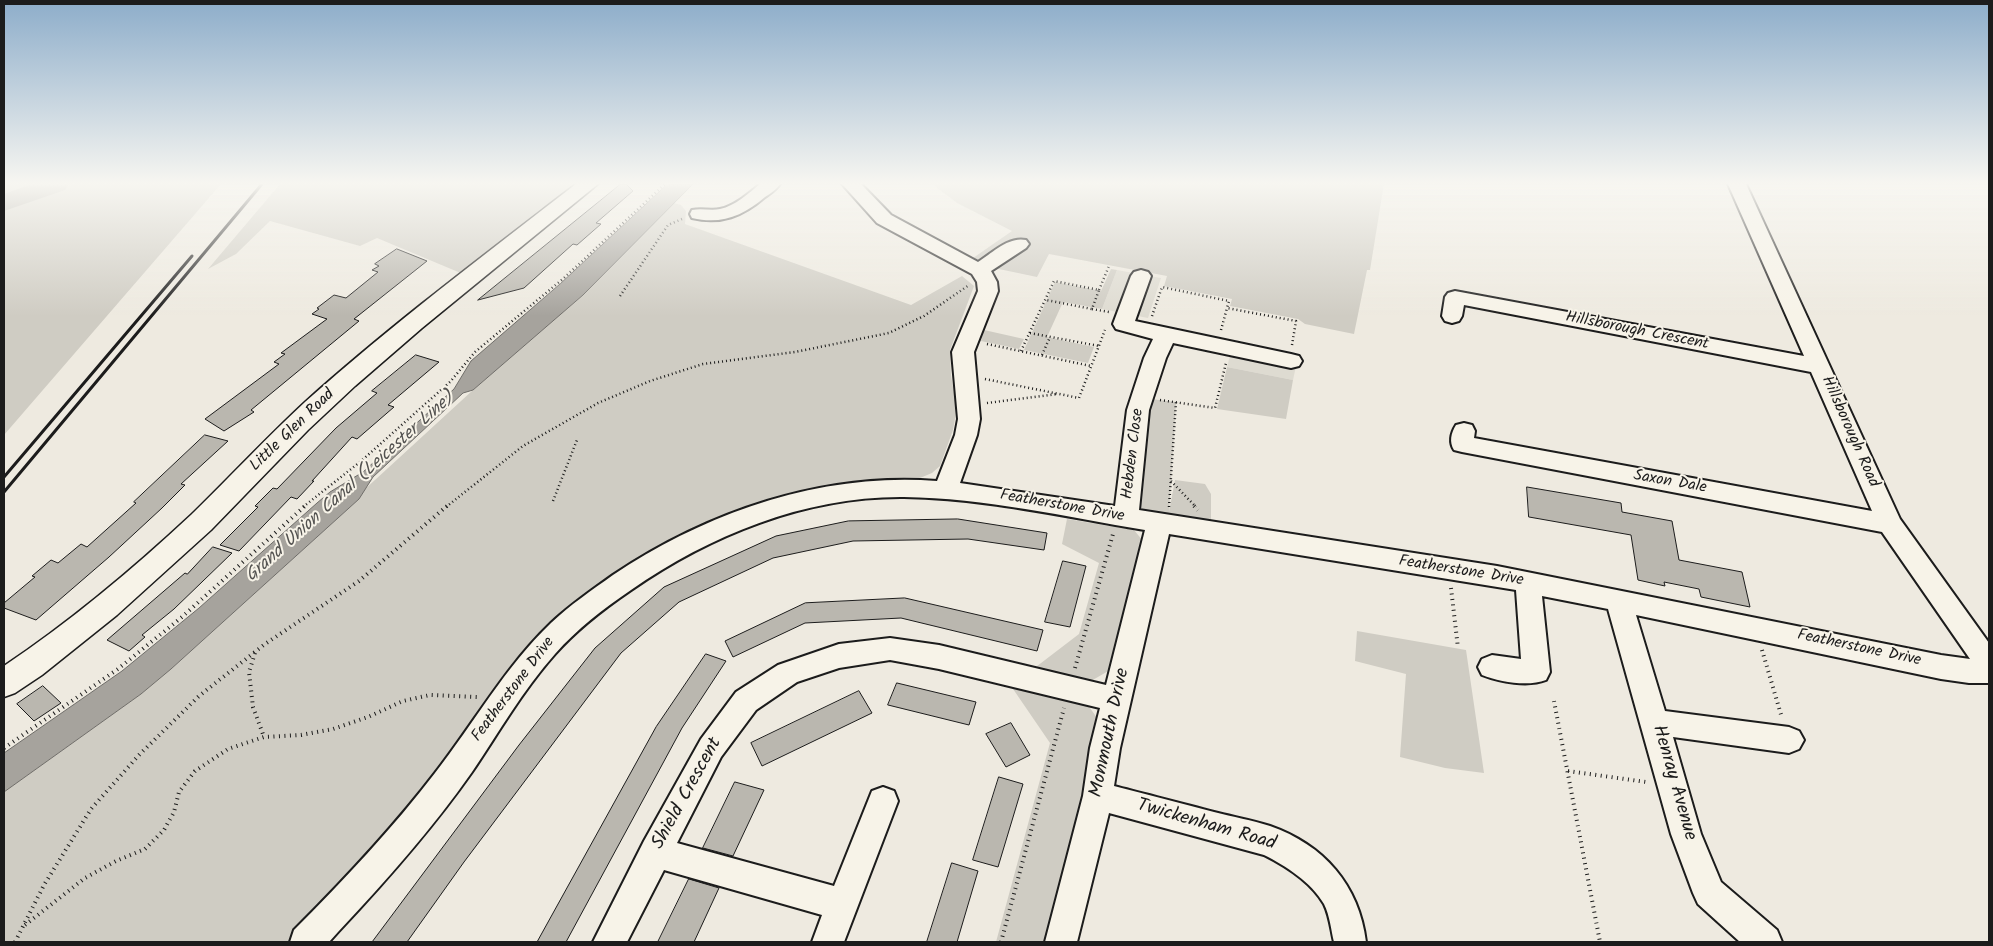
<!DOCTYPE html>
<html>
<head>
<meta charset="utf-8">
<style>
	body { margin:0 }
	#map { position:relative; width:1993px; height:946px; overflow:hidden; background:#eeeae0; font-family:Kalam,sans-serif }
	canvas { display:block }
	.frame { position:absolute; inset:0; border:5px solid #1c1c1c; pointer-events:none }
</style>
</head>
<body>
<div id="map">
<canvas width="1993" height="946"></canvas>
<div class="frame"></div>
</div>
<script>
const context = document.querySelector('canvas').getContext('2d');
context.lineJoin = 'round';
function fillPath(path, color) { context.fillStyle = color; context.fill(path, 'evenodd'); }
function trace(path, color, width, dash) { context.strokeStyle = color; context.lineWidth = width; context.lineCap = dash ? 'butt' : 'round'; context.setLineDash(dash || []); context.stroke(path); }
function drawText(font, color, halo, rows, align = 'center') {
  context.font = font + ' Kalam,sans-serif'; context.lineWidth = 4; context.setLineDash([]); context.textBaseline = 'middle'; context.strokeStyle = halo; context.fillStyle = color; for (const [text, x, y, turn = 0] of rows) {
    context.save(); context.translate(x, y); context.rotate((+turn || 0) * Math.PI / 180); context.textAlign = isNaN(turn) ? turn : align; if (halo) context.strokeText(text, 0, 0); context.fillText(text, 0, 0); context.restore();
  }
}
fillPath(new Path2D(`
	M1117,270l44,8 -13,40 -46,-9z
	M1233,344l65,13 -5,23 -66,-13z`), '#dedbd1');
fillPath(new Path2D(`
	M4,184h49l-49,18z
	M72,184h149l-217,251v-228z
	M280,184h297l-114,90 -86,-36 -17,8 -90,-25 -34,33 -28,15z
	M932,184h452l-14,86h-3l-13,64 -49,-10 -7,-5 -68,-13 2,-7 -68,-13 3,-10 -118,-22 -12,23 -43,-9 -21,-10 39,-27 -55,-28z
	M674,203l7,2 5,6 -1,13 226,81 51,-29 12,10 -24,64 1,25 5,30 -1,14 -2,11 -13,36 -8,7 -12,5h-18l-83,9 -116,38 -106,64 -196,235 -111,118h-286v-150l137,-98 30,-25 188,-170 4,-8 110,-101 110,-95z
	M1111,269l6,1 -15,39 -39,-7 -16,35 47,10 -6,16 -64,-13 31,-68 46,9z
	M984,330l40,9 -5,10 -38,-8z
	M1227,367l66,13 -7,39 -69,-10z
	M1142,398l34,4 -7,110 6,-32 30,4 6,10v31l-85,-7z
	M1067,519l67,11 9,11 -33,129 -19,11 -6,20 15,21 -55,220h-49l54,-199 -39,-57 68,-52 20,-71 -37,-19z
	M1357,631l109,19 18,123 -39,-5 -45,-11 6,-83 -51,-13z`), '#cfccc3');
const water = new Path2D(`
	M668,184h25l-110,111 -110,95 -10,3 -90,84 -14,22 -188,170 -30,25 -137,98v-39l118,-82 77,-63 118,-105 13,-11 33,-20 91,-83 17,-28 89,-77z`);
fillPath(water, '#a6a39d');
trace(water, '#6f6d69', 1);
fillPath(new Path2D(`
	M32,184h37l-4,6 -61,21v-17z`), '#a6a39d');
const building = new Path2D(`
	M621,184h5l7,7 -37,32 5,1 -24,21 -4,-1 -49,44 -46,12z
	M397,249l30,12 -73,58 5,2 -108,89 3,2 -30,19 -19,-12 74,-55 -5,-2 11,-8 -4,-1 46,-34 -15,-5 7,-5 -2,-1 17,-13 12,3 32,-26 -6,-2 7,-4 -4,-2z
	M416,355l23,7 -51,43 6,2 -37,32 -5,-2 -40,44h2l-17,18 -6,-2 -52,54 -19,-6 38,-38 -3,-1 18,-18 4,1 59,-61 41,-35 -5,-2z
	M205,435l23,6 -47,43 4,1 -23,23 -53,49 -73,63 -32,-12v-5l31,-26 -3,-1 19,-16 7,3 23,-19 6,3 49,-44 -2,-1z
	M1527,487l94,16 1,9 50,9 7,39 63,12 8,35 -49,-10 -2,-8 -35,-7 1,4 -27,-6 -7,-45 -102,-18z
	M958,519l89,14 -3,17 -76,-11 -115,2 -80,17 -94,44 -58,51 -157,209 -57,80h-35l147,-197 76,-97 69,-61 112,-51 72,-15z
	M213,547l19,6 -58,56 -32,26 3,2 -16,14 -22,-11 78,-67 2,1z
	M1063,561l23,5 -16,61 -25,-5z
	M905,598l138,32 -6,21 -136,-33 -96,5 -72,34 -8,-16 80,-38z
	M706,654l20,7 -44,67 -116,214h-29l119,-215z
	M897,683l79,19 -7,23 -81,-20z
	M43,686l18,17 -27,18 -17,-17z
	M859,691l13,22 -110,53 -11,-23z
	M1011,723l19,32 -24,12 -20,-33z
	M999,777l24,7 -25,83 -25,-7z
	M735,782l29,8 -31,66 -30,-8z
	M952,863l26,8 -21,71h-30z
	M689,879l30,9 -25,54h-36z`);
fillPath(building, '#bab7af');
trace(building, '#1c1c1c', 1);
const minor = new Path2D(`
	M760,184h20c-4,6 -9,9 -15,13 -22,19 -44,28 -73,21l-2,-4 2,-4c10,-2 19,1 28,-1 15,-3 29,-16 40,-25z
	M842,184h19l30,31 87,47c14,-9 31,-26 48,-22l3,4 -3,4 -35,23 6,11 1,9 -24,61 6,67 -3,16 -17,48 155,23 12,-96 17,-52 9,-19 -37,-10 -3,-5 18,-48 3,-4 7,-2 7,2 3,4 -16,45 156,33 8,2 3,5 -3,5 -8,2 -118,-25 -7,15 -17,52 -10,100 358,56 444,89 29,4 -88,-127 -420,-80 -8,-2c-5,-8 -3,-17 2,-25l8,-2 8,2 3,6 -1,7 398,73 -61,-139 -347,-67 -2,11 -3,5 -7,2 -7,-2 -3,-5 3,-19 3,-4 7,-2 349,65 -76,-172h18l154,335 89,124v40h-20l-28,-4 -305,-64 29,96 124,16 10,4 5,9 -5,9 -10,4 -116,-16 28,97 20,48 56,48 5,12h-42l-42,-38 -5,-11 -22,-59 -63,-225 -66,-13 8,76 -4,8c-18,7 -46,2 -64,-5l-4,-8 4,-8 10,-4 29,4 -5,-69 -347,-56 -49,214 -6,38c34,9 67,17 100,26 19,5 38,8 56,14 54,19 89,59 96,116h-32c-3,-12 -4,-26 -10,-38 -13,-22 -38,-38 -60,-49l-155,-42 -32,129h-32l38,-146 7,-48 10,-40 -161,-39 -49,-9 -51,8 -42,14 -41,28 -35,47 -44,86 157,43 38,-95 11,-4 11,4 4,10 -54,141h-32l10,-27 -158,-45 -37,72h-34l51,-101 57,-102 35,-47 42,-27 61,-21 51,-6 49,7 167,40 39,-155c-79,-13 -160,-32 -241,-33 -98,-1 -194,38 -273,93 -28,19 -54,39 -76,64 -32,36 -56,78 -83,118 -40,57 -86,109 -134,160l-9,10h-39l4,-12c50,-50 98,-101 141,-157 39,-50 70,-106 116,-150 19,-18 41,-33 62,-48 94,-63 209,-103 324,-94l18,-46 3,-16 -6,-67 26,-61 -1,-9 -5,-8 -95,-51z`);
const major = new Path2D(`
	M576,184h22l-176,144 -67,58 -47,44 -97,100 -94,85 -75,60 -27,18 -11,4v-31c67,-45 129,-97 188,-152 38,-37 74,-76 113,-112 86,-77 179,-147 271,-218z`);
trace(minor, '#1c1c1c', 4);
trace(major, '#1c1c1c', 3);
trace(new Path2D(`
	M1099,290l10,-24
	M620,296l48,-71 14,-6
	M1092,309l17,3
	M1152,316l10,-29 67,14 -2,7 69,13 -4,24
	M1221,330l6,-22
	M1030,333l69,13
	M987,344l104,22
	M1021,351l33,-70 45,9 -7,19 -46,-9
	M1042,355l8,-18
	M985,379l94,19 26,-68
	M1160,400l55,8 11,-45
	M987,403l71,-9
	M1171,481l25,26
	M553,501l24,-61
	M303,507l57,-45 90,-80 25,-30 89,-74 101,-94
	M446,507l77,-61 75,-43 52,-22 53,-17 92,-12 94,-19 35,-17 45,-31
	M1169,507l7,-105`), '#1c1c1c', 2.5, [1, 3]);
trace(new Path2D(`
	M1194,506l4,4
	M1451,588l7,60
	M1762,650l20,68
	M255,653l-6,19 4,35 11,30
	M1075,668l38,-134
	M1554,701l46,241
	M4,748l114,-79 64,-52 123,-111
	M1568,771l78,11
	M25,925l60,-47 31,-17 29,-12 19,-19 10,-18 5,-20 16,-21 33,-22 36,-12 37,-2 32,-6 35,-12 35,-16 27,-6 48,2
	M15,942l29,-57 47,-76 48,-54 60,-59 66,-52 94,-63 88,-75
	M1001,942l63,-234`), '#1c1c1c', 4, [1, 4.5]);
fillPath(minor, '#f7f3e8');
fillPath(major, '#f7f3e8');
trace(new Path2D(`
	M4,477l188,-221
	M4,492l258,-308`), '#1c1c1c', 3);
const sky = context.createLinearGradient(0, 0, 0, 316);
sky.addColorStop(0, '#8dadca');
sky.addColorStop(0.58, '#f7f6f1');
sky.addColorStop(1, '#f7f6f100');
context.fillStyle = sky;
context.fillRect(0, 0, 1993, 316);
drawText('16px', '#1c1c1c', '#f7f3e8', [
	["Hillsborough Crescent",1637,332,11],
	["Little Glen Road",293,431,-44],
	["Hillsborough Road",1849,432,66],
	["Hebden Close",1134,454,-83],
	["Saxon Dale",1670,483,10],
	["Featherstone Drive",1062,507,10],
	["Featherstone Drive",1461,572,9],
	["Featherstone Drive",1859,649,12],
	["Featherstone Drive",514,690,-53]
]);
drawText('italic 18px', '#535250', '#f7f3e8', [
	["Grand Union Canal (Leicester Line)",351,488,-42]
]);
drawText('19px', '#1c1c1c', '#f7f3e8', [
	["Monmouth Drive",1111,733,-78],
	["Henray Avenue",1673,783,74],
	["Shield Crescent",688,794,-61],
	["Twickenham Road",1206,826,16]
]);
</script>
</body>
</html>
